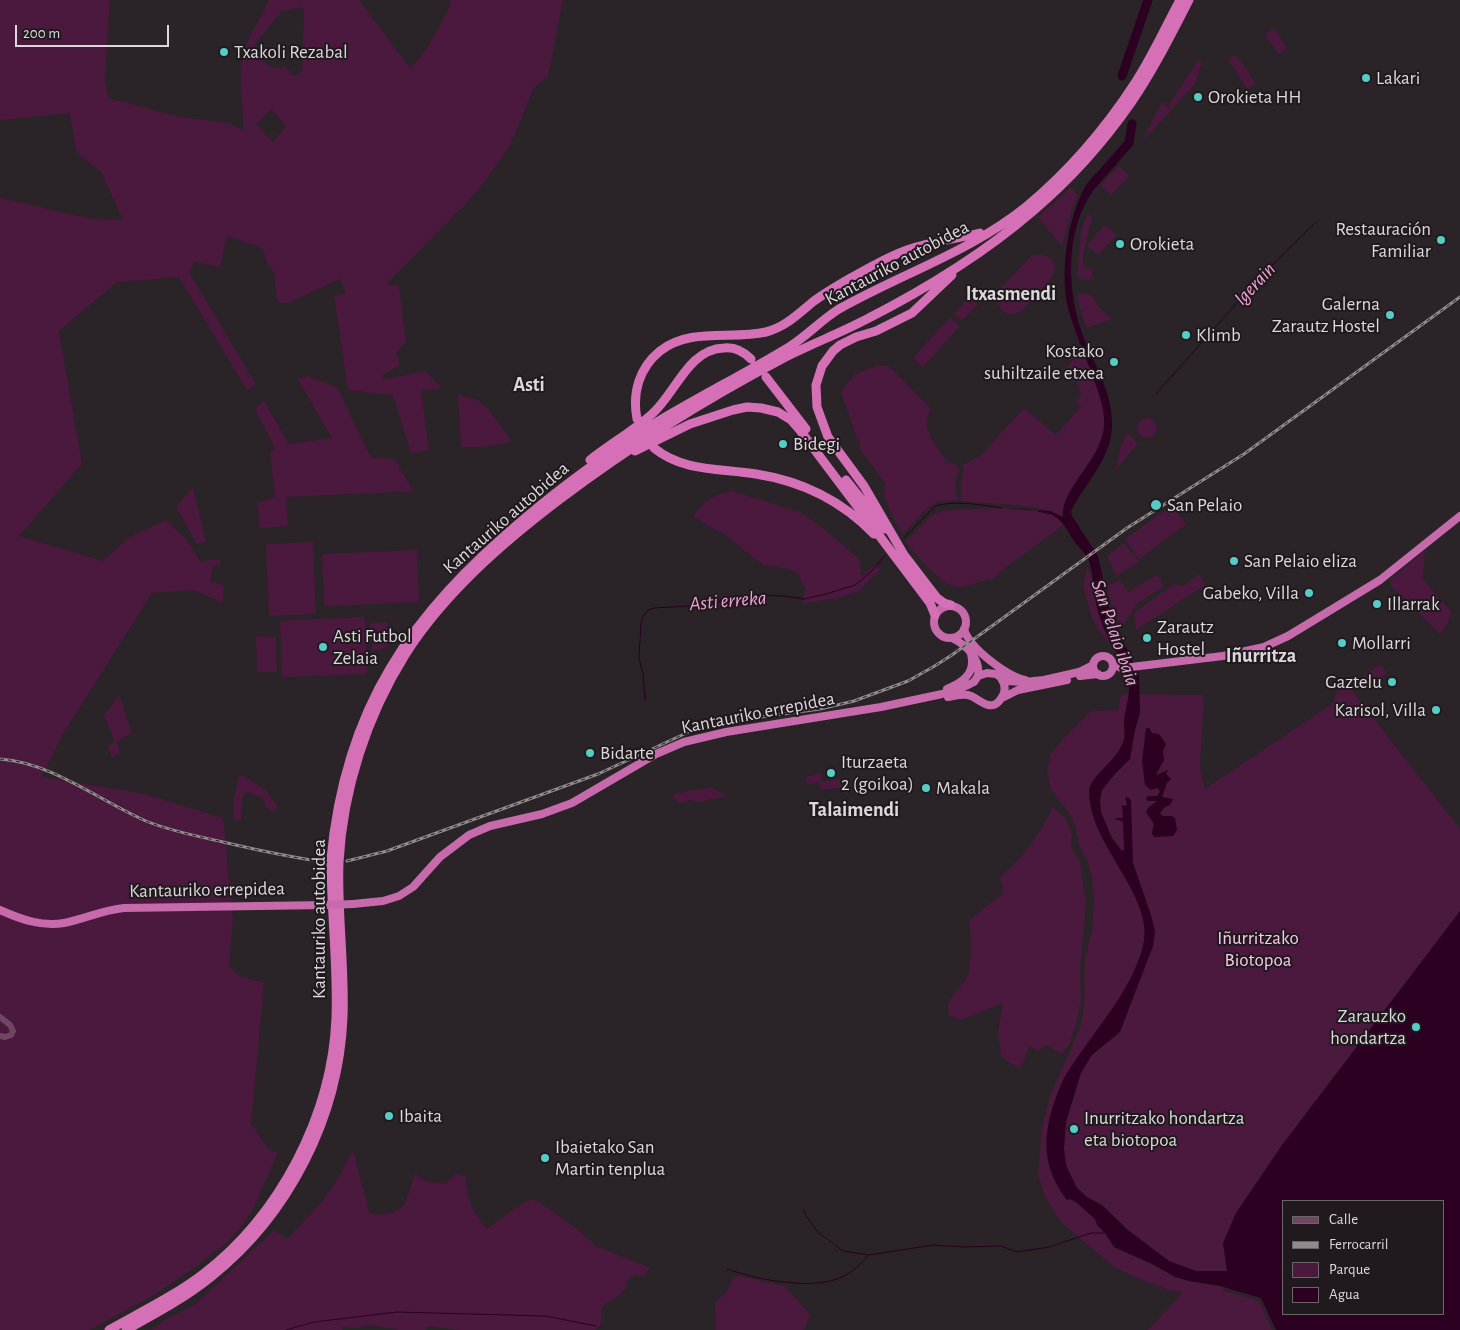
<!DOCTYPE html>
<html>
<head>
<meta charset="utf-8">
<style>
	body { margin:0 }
	#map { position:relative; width:1460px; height:1330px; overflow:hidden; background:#2a2327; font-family:"Alegreya Sans",sans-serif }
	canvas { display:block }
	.legend { position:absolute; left:1282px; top:1200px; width:162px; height:115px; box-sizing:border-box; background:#201a1e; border:1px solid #6c666a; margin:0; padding:6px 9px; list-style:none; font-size:15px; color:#ddd8db }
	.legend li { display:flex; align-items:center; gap:10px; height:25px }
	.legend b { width:25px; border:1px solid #6c666a }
	.scale { position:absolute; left:15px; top:25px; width:154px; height:22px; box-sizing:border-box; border:2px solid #ddd8db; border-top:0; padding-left:6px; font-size:15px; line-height:18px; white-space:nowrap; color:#ddd8db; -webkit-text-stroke:4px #201a1e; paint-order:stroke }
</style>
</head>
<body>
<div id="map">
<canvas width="1460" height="1330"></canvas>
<ul class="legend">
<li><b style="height:6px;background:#704762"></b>Calle</li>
<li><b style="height:6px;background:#918b8e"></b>Ferrocarril</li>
<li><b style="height:14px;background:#4b193e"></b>Parque</li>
<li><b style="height:14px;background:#2b0021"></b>Agua</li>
</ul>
<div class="scale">200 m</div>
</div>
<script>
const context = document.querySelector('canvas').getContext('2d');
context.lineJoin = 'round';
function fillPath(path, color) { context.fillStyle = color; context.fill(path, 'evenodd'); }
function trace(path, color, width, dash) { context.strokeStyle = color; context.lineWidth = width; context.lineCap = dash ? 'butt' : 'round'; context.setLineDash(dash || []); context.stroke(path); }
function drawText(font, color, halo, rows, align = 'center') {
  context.font = font + ' "Alegreya Sans",sans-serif'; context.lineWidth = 4; context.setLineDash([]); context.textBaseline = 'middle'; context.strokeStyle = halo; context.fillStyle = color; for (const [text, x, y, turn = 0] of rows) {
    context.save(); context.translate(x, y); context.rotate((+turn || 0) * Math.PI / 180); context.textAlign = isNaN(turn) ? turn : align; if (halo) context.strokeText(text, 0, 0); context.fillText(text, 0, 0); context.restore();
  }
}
fillPath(new Path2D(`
	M0,0h110l-5,78 3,20 72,19 48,6 15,7c1,-24 -6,-50 0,-74 4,-20 18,-37 26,-56h90l51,68c11,-7 39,-55 41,-68h112l-15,77 -14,10 -24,59 -28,39 -11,13 -85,86 13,2 7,56 -10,11 4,12 -17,10 -2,5 44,-9 17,17 -21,3 8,59 -18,3 -18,-58 -45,-5 -14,-94 12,-3 -6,-14 -52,24h-6l-5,-2 -3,-29 -6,-7 -6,-17 -35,-12 -7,31 -25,-5 -6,10 67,112 -9,6 -68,-113 -62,5 -58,49 23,133 -63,72 84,25 25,-23 38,-18 20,19 14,22 20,-2v8l-3,-2 -5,2 -2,15 14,3 -1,18 -30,-13 -41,3 -89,141 -21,43 103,17 78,24 10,102 -4,46 10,10 25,7 -13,141 19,27 8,1 -25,57 -13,19 -13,14 -30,24 -43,29 -64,35h-90v-1132l93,21 30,1 -22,-48 -25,-20 -6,-39 -70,7zM301,7l3,2 -2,62 -4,4 -6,1 -4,-7 -3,-2c-18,5 -21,-7 -32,-20l28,-35zM271,109l15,17 -13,16 -17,-18z
	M1274,28l13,20 -8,6 -14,-19z
	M1236,55l20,28 -8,6 -20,-29z
	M1199,59l3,4 -8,22 -23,25 -3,-4z
	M1162,102l9,9 -27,28 1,-4z
	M1119,166l10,10 -18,19 -10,-9 1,-3z
	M1071,187l7,8 -6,15 -10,36 -24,-29z
	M1088,212l4,6 -9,35v15l4,-1 4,2 2,6 -4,6 -12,-4 4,-45z
	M1105,225l12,10 -19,20 -11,-10z
	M1042,254c27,10 5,30 -7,42 -4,5 -10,13 -16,16 -16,8 -24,-7 -21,-21l34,-36z
	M1077,293l15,2 6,11 14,13 -26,9 -7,-23z
	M970,296l8,8 -16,17 -8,-7z
	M950,317l10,9 -37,41 -10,-9z
	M1081,344c11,30 32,67 20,99 -4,10 -11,18 -16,27 -10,16 -21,28 -23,47 -22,-14 -74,-13 -101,-16v-24l3,-6 -2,-6 18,-9 44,-48 32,27 25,-28 -5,-6 5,-6 -5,-15 -11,-11 7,-8 -4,-4z
	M876,366h13l41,42 -4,16 6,16 15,22 11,3 1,8 -3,3 -1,15 4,9 -23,2 -9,6 -24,26 -7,-11 -12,-26 1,-14 -23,-31 -21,-60 13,-17z
	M307,376l30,11 34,71 24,1 18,32 -127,6 2,29 -28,2 -3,-25 18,-6 -5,-44 5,-5 -20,-39 9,-8 25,43 43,-6 -35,-60z
	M458,394l19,6 10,8 23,30 -2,5 -27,4h-20z
	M1137 428a10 10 0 1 1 20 0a10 10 0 1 1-20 0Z
	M1128,432l10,12 -13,14 -9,13 5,-26z
	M193,487l13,55 -9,2 -21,-37z
	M732,491l68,21 23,16 37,32 1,14 2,1 12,-10 5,4 -21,22 -21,7 -35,5 2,-15 -8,-16 -13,-4 -21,-3 -40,-32c-8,-3 -23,-12 -30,-17 14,-17 18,-20 39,-25z
	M1172,506l14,18 -47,35 -14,-20z
	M1002,508l44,4 10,5 9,7 -60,44 -13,12 -4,-1c-9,3 -21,8 -30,8 -17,0 -42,-33 -53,-45l28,-28 14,-4z
	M313,542l3,72 -47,2 -3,-72z
	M1124,543l15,19 -23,14 -9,-20z
	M417,550l2,52 -95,4 -2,-52z
	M1425,550l-2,29 28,33 -4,13 -7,9 -49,-48v-7z
	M1087,567l4,9 8,39 11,29 -14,-17 -5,-13 -8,-28z
	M1200,574l5,11 -69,45 -2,-17 40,-29 9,2z
	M1157,575l7,11 -27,18 -16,24 -12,-31 -2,-11 13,-6 8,12z
	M365,617l2,57 -85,3 -2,-56z
	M387,622v26l-15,3 -2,-28z
	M256,636l20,1 1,35h-20z
	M1380,664l7,9 -22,17 -7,-9z
	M1343,679l117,150v125l-238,336 37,11 13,29h-124l35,-38 -15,-2 -44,-18 -11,-6 -52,-44 -15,-23 -8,-24 4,-47 8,-32 30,-68 4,-21 1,-49 7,-28 2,-32 -2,-21 -5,-17 -8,-16 -4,-18 -5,-12 -19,-25 -4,-18 3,-16 12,-15 29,-29 27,-1 3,-16 83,1 -4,72 5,22 127,-85z
	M119,695l13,38 -15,8 3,12 -8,4 -5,-11 8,-4 -11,-27z
	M821,773l2,8 -3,1 21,-3 1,9 -22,1 -1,-7 -12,3 -1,-8z
	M242,775l25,16 11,17 -6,4 -6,-5 -3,-9 -16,-6 -5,6 -1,22h-7v-22l5,-22z
	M711,787l16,9 -28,6 -10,-2 -10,3 -5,-4 -1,-5z
	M1053,807l12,11 7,17 -1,12 9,14 6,44 -6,64 1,29 -4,23 -7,22 -8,11 -16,-9 -8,6 -8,-5 -10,23 -19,-12 -3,-25 5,-29 -42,17 -11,-4c-8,-16 11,-27 18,-41 4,-8 2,-44 2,-55l34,-28 -4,-15c23,-19 40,-43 53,-70z
	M353,1150l16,62c11,6 28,1 36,-8l10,-31 9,8 20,3 12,-10 10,2c0,23 7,36 21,53l25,-19 19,-11 8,3 33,23 24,21 54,22 -6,8 -10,-1 -8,7 1,5 -7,7 -18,13 -1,17 -5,6h-137l-30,-4 -4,4h-25l-31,-5 -14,3 -12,-1 -1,3h-190l12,-10 32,-16 78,-74 13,9 32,-34 17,-23z
	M739,1276l45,10 25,27v5l-5,12h-88l-1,-28 12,-10 7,-15z`), '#4b193e');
fillPath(new Path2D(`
	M1096,173l6,6c-37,41 -37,105 -20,154 11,29 30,58 30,90 1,34 -26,58 -41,88l1,5 26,40 13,60 28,58 1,39 -5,17 -5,29 -15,15 -13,16 -2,11 1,11 11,26 10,13 2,-1 -1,-28 -9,-4h9l-1,-13 4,1 1,-2 -2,-6 3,-1 3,3 2,63 18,52 4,16 -2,15 -33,86 -28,23 -11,18 -15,49 -2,27 2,16 11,23 10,9 15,8 26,25 41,31 27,10h31l-4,-28 13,-30 46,-68 178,-234v419h-184l-15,-32 -41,-12 -31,-5 -14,-4 -21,-12 -40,-18 -9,-14 -8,-8 -2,-6 -18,-16 -7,-4 -3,1c-24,-31 -25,-61 -13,-97 4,-11 8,-23 15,-33 24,-38 67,-84 75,-129 7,-45 -48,-92 -54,-139 -1,-5 -1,-12 0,-16 7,-15 28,-27 34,-46 1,-6 0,-14 0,-20 2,-15 8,-30 4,-45 -4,-13 -13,-24 -19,-36 -3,-6 -6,-12 -8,-19 -8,-19 -6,-40 -12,-59 -3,-8 -11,-14 -15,-20 -6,-9 -10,-19 -20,-25 -10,-8 -38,-7 -52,-8l48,3 13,6c-3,-31 45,-60 41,-100 -1,-13 -6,-25 -10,-37 -8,-22 -17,-43 -24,-65 -11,-34 -4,-87 11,-120 3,-8 9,-15 15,-22zM1284,1201h160v113h-160z
	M1146,728h3l3,5 7,1 7,10 -3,7 1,9 -8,15 12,-5 -2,4 5,5 -4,4 -5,14 11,2 -3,6 -5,2 -5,6 3,3h8l4,2 2,12 -4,6 -19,1 -2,-4 2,-9 -8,-12 2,-4 9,-7h-9l-2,-2 2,-3h9l3,-4 -2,-4 -7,2 -6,-5 -3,-24z`), '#2b0021');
trace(new Path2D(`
	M1156,394l103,-116 57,-56
	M1038,511l13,3
	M904,538l31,-32c21,-6 46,-1 67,2
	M645,700l-2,-26 -4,-16 2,-35 2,-7 5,-6 6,-2 35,-2 71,-11 24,1 20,3 22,-5 29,-9 17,-14 13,-16
	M804,1210l1,5 14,18 24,18 26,4 64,-10 32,2 36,-1 16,6 32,-5 42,-14h14
	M727,1269c28,10 77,20 107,11 14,-4 24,-13 34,-24
	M286,1330l28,-8 83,-10 148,4 51,10`), '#2b0021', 1);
trace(new Path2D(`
	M1122,76l26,-76
	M1092,185l37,-42 3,-19`), '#2b0021', 9);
trace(new Path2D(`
	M0,1017l10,8 3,6 -2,4 -6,2 -5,-1`), '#704762', 6);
trace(new Path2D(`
	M934 622a16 16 0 1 1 32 0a16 16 0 1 1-32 0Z
	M964,629c5,19 43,47 61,51
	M952,638c14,7 29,21 26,38
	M1093 666a10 10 0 1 1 20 0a10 10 0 1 1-20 0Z
	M1113,663l6,4 4,1 100,-12 41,-9 24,-11 92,-56 80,-64
	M1080,676l18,-2
	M947,689c16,-7 29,-16 24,-35
	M948,697c6,-1 13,-3 20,-2 11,2 23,21 34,2 4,-6 3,-13 -1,-19
	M1002,698l16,-8 49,-10
	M353,904l30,-3 16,-5 14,-9 27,-30 29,-22 21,-9 52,-12 30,-11 84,-49 28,-12 42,-10 155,-25 61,-13 22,-7 10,-5 4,-6 9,-3 9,1 10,7 18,1 20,-2 35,-8 14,-7
	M0,910c20,9 42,17 64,13 20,-4 39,-13 60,-15l202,-3`), '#c66aab', 8);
trace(new Path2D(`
	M766,377l40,52
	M637,419c-5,-26 2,-51 23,-68 30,-24 71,-11 106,-19 20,-5 33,-19 48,-31 11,-8 23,-15 35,-22 18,-10 38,-22 58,-29 23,-8 49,-11 73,-17
	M654,448c29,24 67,20 102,26 45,7 86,27 118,60
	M635,451l55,-27 43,-14 14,-3 14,1 17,4 13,8 8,9 131,174 5,12
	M590,460c20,-16 43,-29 62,-46 24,-21 36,-65 72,-66 10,-1 20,4 27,11
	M846,480l39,49
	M901,551l36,47 7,5 7,2
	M904,555l-40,-69 -36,-49 -11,-30 -1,-22 6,-19 11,-15 7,-6 16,-8 20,-6 36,-18 40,-38
	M109,1330c32,-18 65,-34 94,-56 77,-59 129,-159 133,-256 2,-53 -5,-106 -5,-159 14,-152 80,-245 194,-341 41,-35 86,-67 132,-96 43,-26 89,-49 132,-75 18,-11 32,-27 50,-38 62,-35 133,-58 188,-103 42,-35 78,-77 108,-123 17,-26 30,-55 45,-83
	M126,1330c29,-16 59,-32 85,-53 78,-62 128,-160 132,-260 2,-52 -6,-104 -4,-155 4,-73 28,-146 66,-207 39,-61 96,-111 154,-155 70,-53 145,-100 223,-141 27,-14 56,-25 83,-39 59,-30 117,-65 168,-109 37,-31 70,-68 98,-108 22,-32 40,-68 58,-103`), '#d570b7', 9);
const rail = new Path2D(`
	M0,759c53,4 98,41 146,62 24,10 51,15 77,21 34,8 69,16 104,20
	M347,861l40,-10 211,-77 97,-45 28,-7 97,-13 34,-8 54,-20 25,-14 19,-12 175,-127 117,-74 216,-157`);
trace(rail, '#918b8e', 3);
trace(rail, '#201a1e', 1, [4]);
trace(new Path2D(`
	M326,905l27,-1`), '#c66aab', 8);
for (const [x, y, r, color] of [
	[224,52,5,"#55cdc6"],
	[1366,78,5,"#55cdc6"],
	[1198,97,5,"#55cdc6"],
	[1441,240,5,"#55cdc6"],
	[1120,244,5,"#55cdc6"],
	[1390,315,5,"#55cdc6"],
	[1186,335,5,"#55cdc6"],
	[1114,362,5,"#55cdc6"],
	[783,444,5,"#55cdc6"],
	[1156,505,6,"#55cdc6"],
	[1234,561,5,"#55cdc6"],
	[1309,593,5,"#55cdc6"],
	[1377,604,5,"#55cdc6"],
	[1147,638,5,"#55cdc6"],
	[1342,643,5,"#55cdc6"],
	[323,647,5,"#55cdc6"],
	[1392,682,5,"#55cdc6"],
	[1436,710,5,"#55cdc6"],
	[590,753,5,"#55cdc6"],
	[831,773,5,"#55cdc6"],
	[926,788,5,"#55cdc6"],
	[1416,1027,5,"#55cdc6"],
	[389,1116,5,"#55cdc6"],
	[1074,1129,5,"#55cdc6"],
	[545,1158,5,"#55cdc6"]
]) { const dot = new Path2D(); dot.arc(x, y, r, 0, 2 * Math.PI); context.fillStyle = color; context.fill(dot); trace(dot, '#201a1e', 2); }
drawText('19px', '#ddd8db', '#201a1e', [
	["Txakoli Rezabal",234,52],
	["Lakari",1376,78],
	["Orokieta HH",1208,97],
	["Restauración",1431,229,"right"],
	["Familiar",1431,251,"right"],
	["Orokieta",1130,244],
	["Galerna",1380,304,"right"],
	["Zarautz Hostel",1380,326,"right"],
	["Klimb",1196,335],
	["Kostako",1104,351,"right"],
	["suhiltzaile etxea",1104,373,"right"],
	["Bidegi",793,444],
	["San Pelaio",1167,505],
	["San Pelaio eliza",1244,561],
	["Gabeko, Villa",1299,593,"right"],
	["Illarrak",1387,604],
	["Zarautz",1157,627],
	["Hostel",1157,649],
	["Asti Futbol",333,636],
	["Zelaia",333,658],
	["Mollarri",1352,643],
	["Gaztelu",1382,682,"right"],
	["Karisol, Villa",1426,710,"right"],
	["Bidarte",600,753],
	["Iturzaeta",841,762],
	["2 (goikoa)",841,784],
	["Makala",936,788],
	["Zarauzko",1406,1016,"right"],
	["hondartza",1406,1038,"right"],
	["Ibaita",399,1116],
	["Inurritzako hondartza",1084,1118],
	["eta biotopoa",1084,1140],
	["Ibaietako San",555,1147],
	["Martin tenplua",555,1169]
], 'left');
drawText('19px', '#ddd8db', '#201a1e', [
	["Kantauriko autobidea",897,263,-28],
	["Kantauriko autobidea",506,518,-41],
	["Kantauriko errepidea",758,713,-11],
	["Kantauriko errepidea",207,890,-1],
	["Kantauriko autobidea",319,919,-90]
]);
drawText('19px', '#fbc7e9', '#201a1e', [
	["Iñurritzako",1258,938],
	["Biotopoa",1258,960]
]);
drawText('italic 20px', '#f5a1da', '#201a1e', [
	["Igerain",1255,284,-47],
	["Asti erreka",728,601,-5],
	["San Pelaio ibaia",1115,633,71]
]);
drawText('bold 20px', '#ddd8db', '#201a1e', [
	["Itxasmendi",1011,294],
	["Asti",529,385],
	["Iñurritza",1261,656],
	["Talaimendi",854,810]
]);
</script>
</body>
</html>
